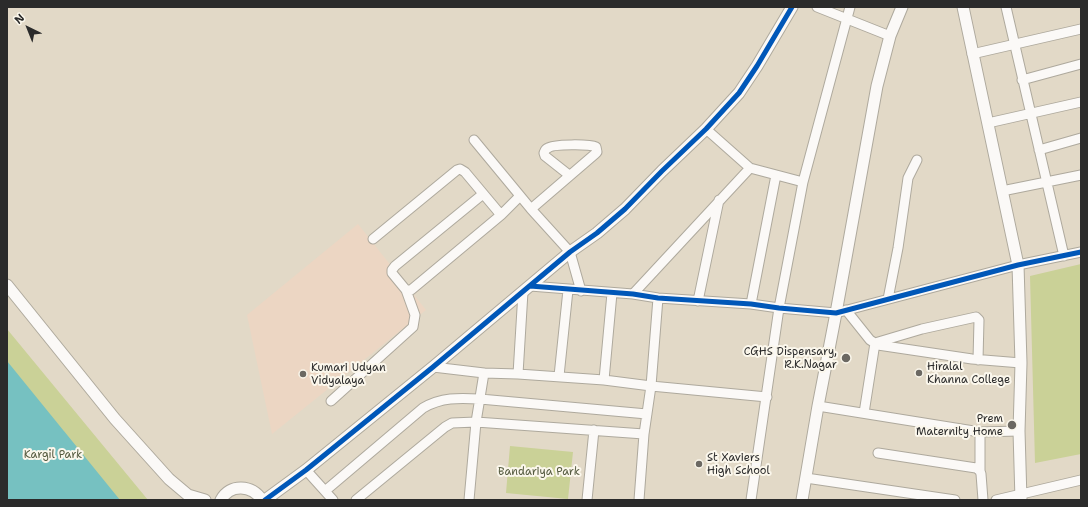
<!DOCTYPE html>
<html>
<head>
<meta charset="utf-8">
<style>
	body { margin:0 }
	#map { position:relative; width:1088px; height:507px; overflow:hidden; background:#e2d9c7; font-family:"Shantell Sans",sans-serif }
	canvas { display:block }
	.frame { position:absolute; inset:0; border:8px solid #2b2b2b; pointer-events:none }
	.north { position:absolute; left:8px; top:8px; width:40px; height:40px; -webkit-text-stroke:3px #fbf7ec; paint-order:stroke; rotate:317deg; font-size:11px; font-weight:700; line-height:16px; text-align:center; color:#2b2b2b }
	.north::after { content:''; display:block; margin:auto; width:14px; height:18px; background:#2b2b2b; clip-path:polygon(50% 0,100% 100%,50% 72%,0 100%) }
</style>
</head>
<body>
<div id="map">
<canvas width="1088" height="507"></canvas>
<div class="frame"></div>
<div class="north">N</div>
</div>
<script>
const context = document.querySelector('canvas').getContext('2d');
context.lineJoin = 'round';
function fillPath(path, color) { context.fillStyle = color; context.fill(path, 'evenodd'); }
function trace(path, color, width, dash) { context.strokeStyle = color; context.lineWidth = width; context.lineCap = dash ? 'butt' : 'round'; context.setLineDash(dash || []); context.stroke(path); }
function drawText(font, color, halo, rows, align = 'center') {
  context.font = font + ' "Shantell Sans",sans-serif'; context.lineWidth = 4; context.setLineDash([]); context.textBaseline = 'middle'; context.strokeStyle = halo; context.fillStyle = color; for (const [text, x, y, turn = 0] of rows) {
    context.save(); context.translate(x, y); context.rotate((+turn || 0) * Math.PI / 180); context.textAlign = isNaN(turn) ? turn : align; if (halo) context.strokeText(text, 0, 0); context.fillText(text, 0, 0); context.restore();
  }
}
fillPath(new Path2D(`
	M358,224l68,86 -154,124 -25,-119z`), '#ecd6c3');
fillPath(new Path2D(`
	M1081,264v190l-46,9 -5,-187z
	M7,329l141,171h-141z
	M510,446l63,6 -5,47 -62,-6z`), '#cad197');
fillPath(new Path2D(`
	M7,361l113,139h-113z`), '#76c1c1');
const minor = new Path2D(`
	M817,7l73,29
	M1006,7l58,249
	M972,54l109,-25
	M1022,80l59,-16
	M988,123l93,-21
	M706,129l44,39 53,14
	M474,140l57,69 39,43 11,39
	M1039,150l42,-12
	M1002,191l79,-16
	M531,209l64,-55 2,-2 -1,-5c-6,-3 -43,-3 -48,1 -3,1 -3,3 -4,5l1,3 24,19
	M501,215l19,-19
	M373,239l84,-69 3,-1 5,3 36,43 -90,75h-5l-14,-17v-3l3,-4 88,-72
	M530,286l103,8 25,4 93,6 28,4 57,5 182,-48 63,-13
	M633,294l117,-126
	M888,299l10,-51 10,-70 9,-18
	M698,301l21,-101
	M751,304l25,-129
	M846,310l24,30 8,5 94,14 49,4
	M433,367l51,6 34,1 86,6 47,6 116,11
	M518,374l5,-82
	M559,376l9,-86
	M604,380l8,-87
	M331,401l82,-74 2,-12 -9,-25
	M818,406l162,26 39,-1
	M864,413l11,-70 47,-14 54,-12 3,3 -1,40
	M878,453l98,15 4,3 1,3 2,26
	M306,470l27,30
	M980,471v-39
	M806,478l149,22
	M325,491l98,-83c19,-11 36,-10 57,-9l167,15
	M356,500l89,-73 7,-4 24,-1 168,12
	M469,500l7,-78 8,-49
	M587,500l7,-70
	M639,500l5,-66 7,-48 7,-88
	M751,500l28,-192 24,-126 47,-175
	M996,500l85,-20`);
const tertiary = new Path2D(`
	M963,7l55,258 3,98 -2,68 2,69
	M7,285l108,134 54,60 19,16 17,5
	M221,500c9,-17 31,-15 41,0
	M265,500l41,-30 127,-103 137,-115 27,-19 28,-24 37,-38 44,-42 33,-36 18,-27 35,-59
	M802,500l16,-94 18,-93 41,-227 13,-50 12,-29`);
trace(minor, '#aea99d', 11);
trace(tertiary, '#aea99d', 13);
trace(minor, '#fbf9f7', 9);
trace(tertiary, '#fbf9f7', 11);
trace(new Path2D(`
	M530,286l103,8 25,4 93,6 28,4 57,5 182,-48 63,-13
	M265,500l41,-30 127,-103 137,-115 27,-19 28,-24 37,-38 44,-42 33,-36 18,-27 35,-59`), '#0057b8', 5);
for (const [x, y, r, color] of [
	[846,358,5,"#6b6862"],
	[919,373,4,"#6b6862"],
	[303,374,4,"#6b6862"],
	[1012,425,5,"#6b6862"],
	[699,464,4,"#6b6862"]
]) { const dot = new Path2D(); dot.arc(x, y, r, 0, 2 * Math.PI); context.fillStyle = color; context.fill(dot); trace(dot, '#fbf7ec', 1.5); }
drawText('11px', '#2b2b2b', '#fbf7ec', [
	["CGHS Dispensary,",837,352,"right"],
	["R.K.Nagar",837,365,"right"],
	["Hiralal",927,367],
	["Khanna College",927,380],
	["Kumari Udyan",311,368],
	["Vidyalaya",311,381],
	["Prem",1003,419,"right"],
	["Maternity Home",1003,432,"right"],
	["St Xaviers",707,458],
	["High School",707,471]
], 'left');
drawText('11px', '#555b40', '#fbf7ec', [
	["Kargil Park",53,455],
	["Bandariya Park",539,472]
]);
</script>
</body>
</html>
